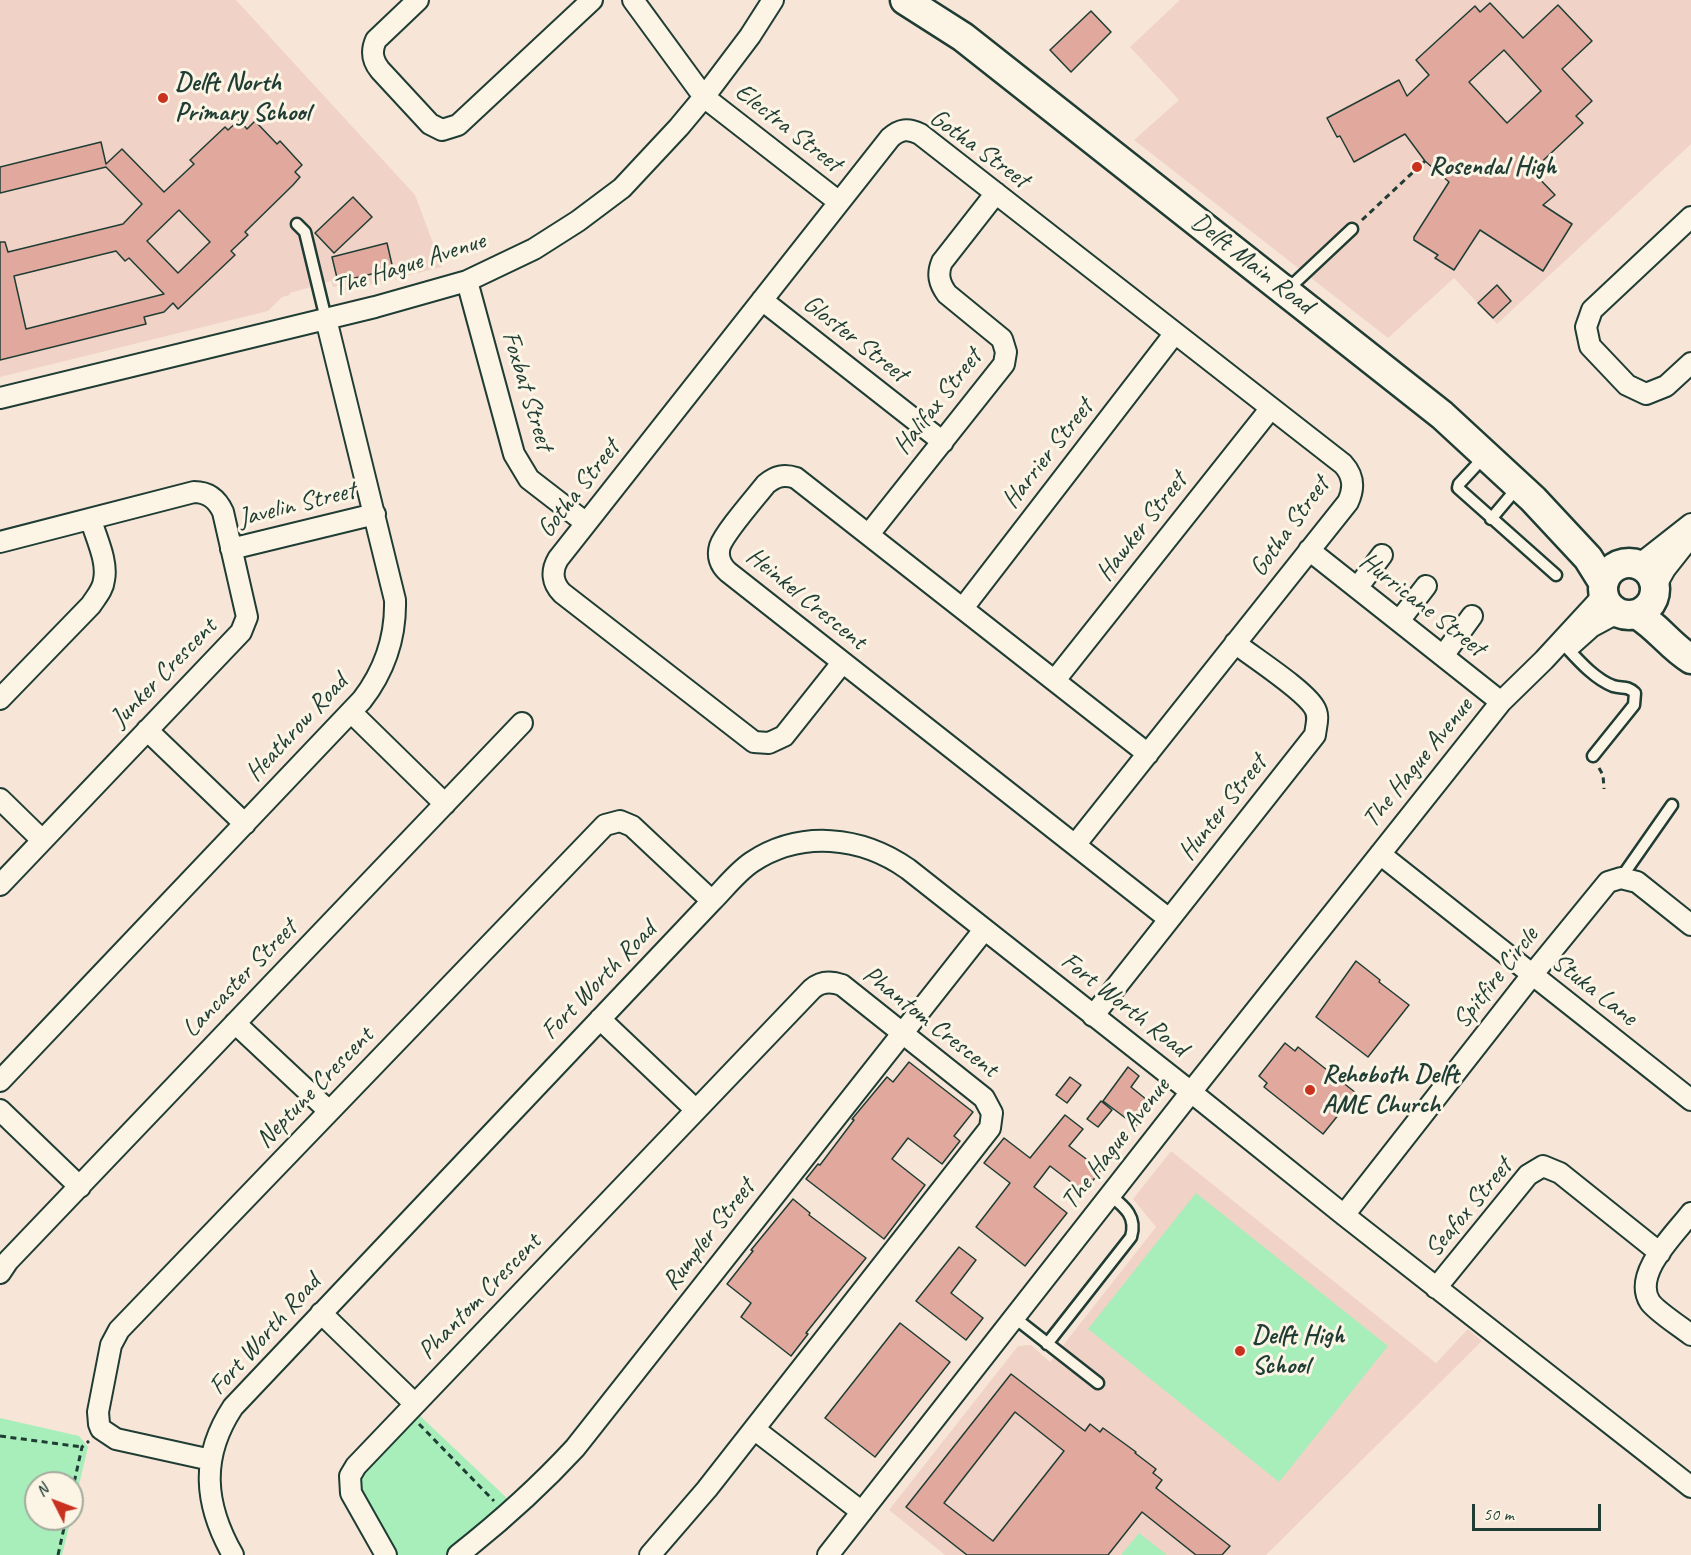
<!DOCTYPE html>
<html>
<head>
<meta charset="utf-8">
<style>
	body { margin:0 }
	#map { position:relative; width:1691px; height:1555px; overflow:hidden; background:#f7e6d7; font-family:Caveat,sans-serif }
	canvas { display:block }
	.north { position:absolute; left:24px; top:1471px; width:60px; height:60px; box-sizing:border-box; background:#fcf5e5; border:2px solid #a4ab9e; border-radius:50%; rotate:312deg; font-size:16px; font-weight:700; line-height:24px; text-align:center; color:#1f3d34 }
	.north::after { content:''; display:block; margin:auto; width:21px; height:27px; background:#c8321e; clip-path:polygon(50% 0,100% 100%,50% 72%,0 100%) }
	.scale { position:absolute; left:1472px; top:1504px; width:129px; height:27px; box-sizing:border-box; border:3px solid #1f3d34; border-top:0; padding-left:8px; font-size:18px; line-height:21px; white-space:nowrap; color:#1f3d34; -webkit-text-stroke:4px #fcf5e5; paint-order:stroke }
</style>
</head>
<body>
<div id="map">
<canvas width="1691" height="1555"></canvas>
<div class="north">N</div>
<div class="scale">50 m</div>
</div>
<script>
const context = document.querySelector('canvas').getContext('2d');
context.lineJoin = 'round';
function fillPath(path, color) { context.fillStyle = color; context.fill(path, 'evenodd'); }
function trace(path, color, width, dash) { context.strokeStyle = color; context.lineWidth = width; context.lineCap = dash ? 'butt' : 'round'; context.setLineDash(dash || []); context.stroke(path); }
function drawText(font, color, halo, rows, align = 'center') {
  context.font = font + ' Caveat,sans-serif'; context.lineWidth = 6; context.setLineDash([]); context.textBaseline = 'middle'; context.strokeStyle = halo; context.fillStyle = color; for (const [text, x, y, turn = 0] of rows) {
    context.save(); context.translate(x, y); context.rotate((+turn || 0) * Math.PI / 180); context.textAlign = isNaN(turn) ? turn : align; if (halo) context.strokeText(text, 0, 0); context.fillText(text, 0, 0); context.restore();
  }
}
fillPath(new Path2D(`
	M0,0h236l179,195 27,72 -97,24 -2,-6 -10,2 -2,-6 -41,12v2l-8,2 -14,14 -268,66z
	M1180,0h511v144l-194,180 -43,-46 -66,60 -254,-198 45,-40 -49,-53z
	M1171,1151l265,212 32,-34 14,12 -216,214h-321l-56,-45 129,-164 13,-1 19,17 106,-135 -23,-28z`), '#f0d3c6');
fillPath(new Path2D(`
	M1196,1193l192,153 -109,136 -191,-153z
	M417,1413l94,89 -62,53h-55l-37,-65 -1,-10z
	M0,1418l79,18 9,11 -16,67v-31h-36v36h35l-9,36h-62z
	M1139,1533l28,22h-46z`), '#a7eeba');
const building = new Path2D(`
	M1490,3l33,35 35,-33 34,36 -30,28 30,32 -16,15 7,7 -51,48 23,24 -12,10 29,19 -29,47 -63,-41 -26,40 -19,-12 3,-3 -24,-15v-3l35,-55 -24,-21 -20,-27 -51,28 -14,-26 -3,1 -10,-19 72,-38 8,16 22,-21 -13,-15 59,-54 5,6zM1504,50l37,41 -34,32 -38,-41z
	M1091,11l20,21 -40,40 -21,-22z
	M239,120l8,9 8,-8 22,23 3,-3 22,24 -7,7 5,5 -7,8 -48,47 3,3 -17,16 4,4 -57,54 -5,-6 -9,9 -20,5 2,7 -146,36v-118h5l3,10 115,-28 19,-20 -36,-37 -106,26v-26l101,-25 5,22 16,-15 42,43 30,-28 -4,-4 35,-33 3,3zM179,210l31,32 -32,31 -31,-32zM116,251l9,10 4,-3 35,36 -138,35 -12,-53z
	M353,197l19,20 -38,36 -19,-20z
	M387,243l6,26 -55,13 -6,-25z
	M1497,285l14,16 -18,17 -15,-15z
	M1356,961l24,19 -1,2 30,23 -41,52 -52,-40z
	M1285,1043l10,8 3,-4 58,46 -33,41 -59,-47 3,-4 -8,-7z
	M909,1062l64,50 -19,24 6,5 -18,23 -34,-26 -16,21 33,26 -41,54 -78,-60 12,-15 2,1 34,-45 -2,-1 35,-42 6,5z
	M1128,1067l11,9 -8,11 21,17 -16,22 -33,-25z
	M1070,1077l11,8 -14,18 -11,-8z
	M1101,1101l11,9 -14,17 -11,-8z
	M1065,1115l18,14 -14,17 32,24 -17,22 -34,-26 -16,21 33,26 -42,53 -49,-39 34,-44 -26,-20 20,-25 26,20z
	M793,1199l17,14 -1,2 57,43 -60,75 2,1 -17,22 -50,-39 10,-14 -24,-19 26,-33 -2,-1z
	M959,1247l17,13 -25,33 32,25 -17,22 -50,-39z
	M900,1323l50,39 -75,95 -50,-39z
	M1011,1374l74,57 5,-7 10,8 3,-4 33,24 -1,1 21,16 -3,4 9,7 -6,8 74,58 -8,9h-26l-54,-43 -34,43h-141l-61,-48zM1015,1412l49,39 -71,90 -49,-38z`);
fillPath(building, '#e1a89d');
trace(building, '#1f3d34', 1.5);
const lane = new Path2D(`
	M297,224l8,8 21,87
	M1286,291l66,-62
	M1484,457l-25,27 -1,4 98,87
	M1491,519l27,-32
	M1567,648c12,13 28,31 46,38 10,3 13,-1 22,7l-1,12 -41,51
	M1621,878l51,-73
	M1015,1318l83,65
	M1047,1344l84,-107c6,-20 -6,-30 -20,-41`);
const street = new Path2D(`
	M418,0l-42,40c-5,11 -4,20 4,30l50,54 12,6 16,-5 134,-125
	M633,0l71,97 135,105
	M1691,217l-99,93 -6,17 4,19 37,39 19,9 20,-8 25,-23
	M467,281l47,173 15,25 57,44
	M762,300l181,142
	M0,398l375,-91 92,-26 67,-32 44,-28 44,-33 57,-61 25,-30 46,-61 23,-36
	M869,534l135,-170 2,-12 -4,-13 -55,-45c-8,-11 -10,-20 -5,-32l54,-69
	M0,542l194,-50c14,0 23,7 29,20l24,105 -6,15 -241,253
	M231,549l144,-35
	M1309,550l192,152
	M1640,564l51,-40
	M1656,585l9,-16 26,-33
	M1357,588l25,-33
	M963,608l212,-275
	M1399,621l27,-35
	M1572,644l19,-17 26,-14
	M1443,656l29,-40
	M842,663l-58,73 -15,7 -15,-1 -192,-149c-10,-10 -11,-22 -4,-34l332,-421c10,-9 18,-10 30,-4l423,330c10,11 12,23 5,38l-273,343
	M1055,680l216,-272
	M0,699l91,-94c5,-8 12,-15 13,-25 4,-19 -8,-42 -13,-60
	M351,712l94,92
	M147,730l98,94
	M1148,754l-352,-276c-12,-4 -20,-2 -30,6 -11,14 -41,48 -46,62 -3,10 0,19 8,26l441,347
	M0,799l42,41
	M1380,854l311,246
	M1093,1016l222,-281c1,-10 5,-19 -1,-28 -11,-18 -60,-49 -79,-64
	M600,1019l96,91
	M235,1023l94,88
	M0,1081l362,-381c23,-30 34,-62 33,-100l-69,-281
	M0,1110l80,77
	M1691,1213c-16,21 -59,61 -41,89 6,9 31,25 41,33
	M1344,1215l188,-240 76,-93 13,-4 16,4 54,43
	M0,1273l8,-12 514,-538
	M1436,1288l92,-113 15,-9 17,7 100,80
	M321,1313l94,91
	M754,1429l108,83
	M211,1460l-95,-21 -15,-10 -2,-5 -1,-12 13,-67 8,-15 486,-505 15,-4 12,5 80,75
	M233,1555c-29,-51 -33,-98 0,-148l479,-506c13,-13 25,-29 40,-39 49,-32 109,-26 156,7l283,223 153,123 347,272
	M386,1555l-35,-62 -1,-17 6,-10 456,-477c9,-8 19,-8 30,-4l142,113 8,15 -2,15 -283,361 -57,66
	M458,1555c42,-33 81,-68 117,-107l409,-518
	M828,1555l363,-463 310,-390 43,-42 59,-64`);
const secondary = new Path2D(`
	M905,0l58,37 479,378 91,84 55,59 15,24
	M1603 589a26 26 0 1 1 52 0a26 26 0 1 1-52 0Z
	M1638,615c20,12 33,32 53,44`);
trace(lane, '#1f3d34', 15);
trace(street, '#1f3d34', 24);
trace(secondary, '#1f3d34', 33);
trace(new Path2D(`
	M1362,220l63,-59
	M1599,768l4,7 1,14
	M419,1424l75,77
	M0,1436l82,11
	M72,1492l10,-45 7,-6
	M58,1555l8,-36`), '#1f3d34', 3, [6, 4.5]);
trace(lane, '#fcf5e5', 10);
trace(street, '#fcf5e5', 20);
trace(secondary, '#fcf5e5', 28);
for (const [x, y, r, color] of [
	[163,98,6,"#c8321e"],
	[1417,167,6,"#c8321e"],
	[1310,1090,6,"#c8321e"],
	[1240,1351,6,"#c8321e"]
]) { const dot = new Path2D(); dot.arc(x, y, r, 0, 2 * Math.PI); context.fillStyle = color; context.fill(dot); trace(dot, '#fcf5e5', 2); }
drawText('bold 26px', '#1f3d34', '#fcf5e5', [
	["Delft North",175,83],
	["Primary School",175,113],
	["Rosendal High",1429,167],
	["Rehoboth Delft",1322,1075],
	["AME Church",1322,1105],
	["Delft High",1252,1336],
	["School",1252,1366]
], 'left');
drawText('26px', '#1f3d34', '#fcf5e5', [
	["Electra Street",788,128,38],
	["Gotha Street",979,149,36],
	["Delft Main Road",1252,264,38],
	["The Hague Avenue",409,265,-18],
	["Gloster Street",855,339,38],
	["Foxbat Street",527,391,73],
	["Halifax Street",938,402,-52],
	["Harrier Street",1048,454,-52],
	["Gotha Street",579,489,-52],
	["Javelin Street",297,505,-14],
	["Hawker Street",1142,527,-52],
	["Gotha Street",1290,527,-54],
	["Heinkel Crescent",806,599,39],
	["Hurricane Street",1422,605,38],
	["Junker Crescent",164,673,-46],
	["Heathrow Road",297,728,-47],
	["The Hague Avenue",1418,763,-51],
	["Hunter Street",1223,808,-52],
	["Spitfire Circle",1496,978,-52],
	["Lancaster Street",240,979,-46],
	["Fort Worth Road",599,981,-46],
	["Stuka Lane",1594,990,38],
	["Fort Worth Road",1124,1005,38],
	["Phantom Crescent",930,1022,38],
	["Neptune Crescent",315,1088,-46],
	["The Hague Avenue",1116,1144,-52],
	["Seafox Street",1469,1208,-50],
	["Rumpler Street",709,1235,-52],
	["Phantom Crescent",480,1297,-46],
	["Fort Worth Road",265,1335,-48]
]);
</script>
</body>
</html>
